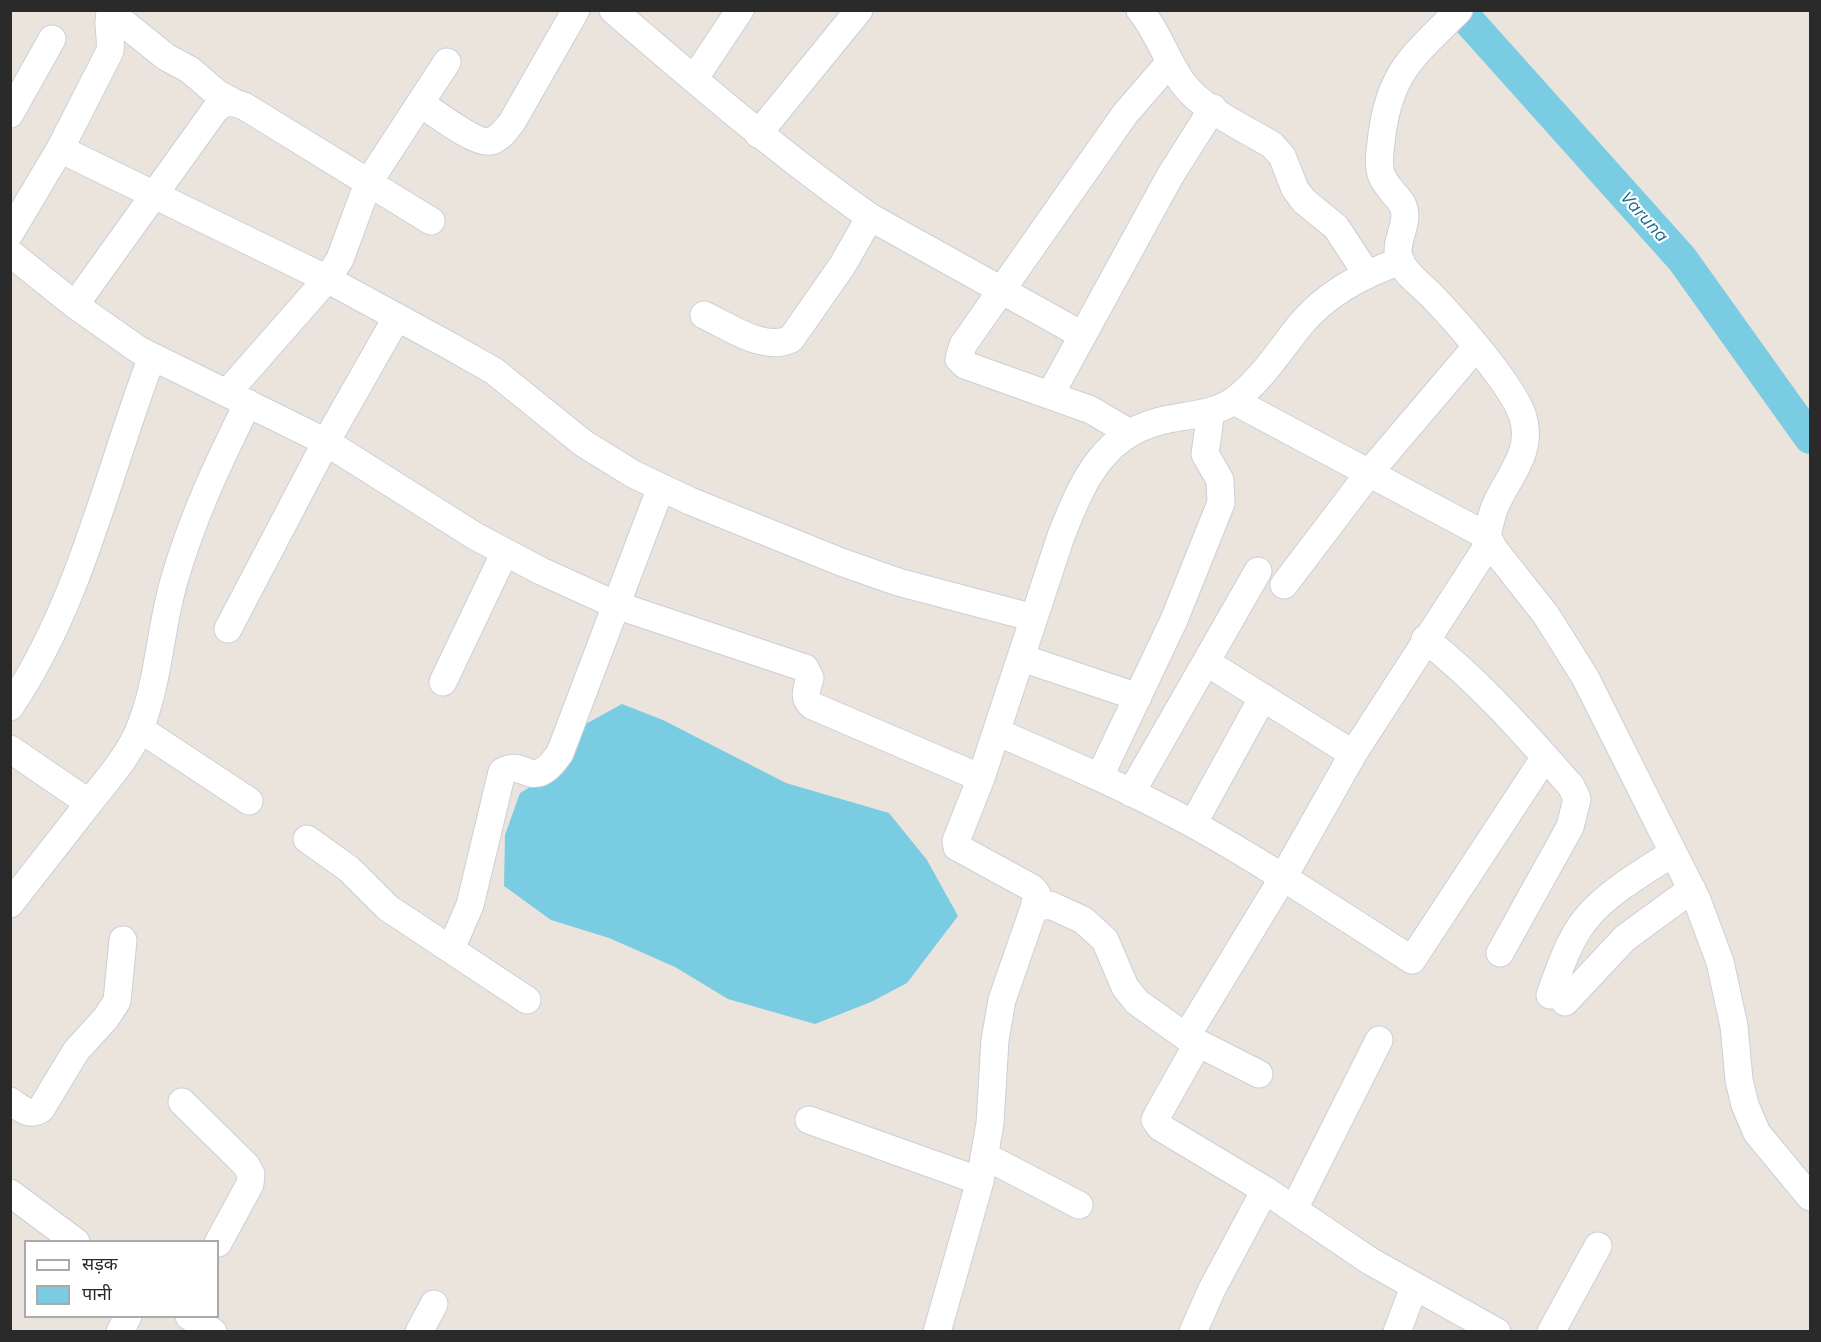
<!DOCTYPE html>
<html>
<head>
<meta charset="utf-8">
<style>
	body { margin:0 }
	#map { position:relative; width:1821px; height:1342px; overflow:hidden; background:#eae4dd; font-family:"Work Sans","Noto Sans Devanagari",sans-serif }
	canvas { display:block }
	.frame { position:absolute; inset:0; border:12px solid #2a2a2a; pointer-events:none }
	.legend { position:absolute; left:24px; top:1240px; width:195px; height:78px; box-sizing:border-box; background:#fff; border:2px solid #aaa; margin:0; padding:8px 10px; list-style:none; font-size:18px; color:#2a2a2a }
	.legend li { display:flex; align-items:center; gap:12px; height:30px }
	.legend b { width:30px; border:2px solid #aaa }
</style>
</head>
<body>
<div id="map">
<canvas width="1821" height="1342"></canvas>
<div class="frame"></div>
<ul class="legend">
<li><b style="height:8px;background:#fff"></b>सड़क</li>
<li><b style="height:16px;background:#7acce3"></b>पानी</li>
</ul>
</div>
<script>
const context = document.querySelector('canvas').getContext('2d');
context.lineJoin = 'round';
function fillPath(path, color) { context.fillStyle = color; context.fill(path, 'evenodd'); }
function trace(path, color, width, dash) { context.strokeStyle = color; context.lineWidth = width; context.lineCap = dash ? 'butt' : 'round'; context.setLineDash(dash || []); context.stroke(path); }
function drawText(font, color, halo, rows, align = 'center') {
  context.font = font + ' "Work Sans",sans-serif'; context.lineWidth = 4.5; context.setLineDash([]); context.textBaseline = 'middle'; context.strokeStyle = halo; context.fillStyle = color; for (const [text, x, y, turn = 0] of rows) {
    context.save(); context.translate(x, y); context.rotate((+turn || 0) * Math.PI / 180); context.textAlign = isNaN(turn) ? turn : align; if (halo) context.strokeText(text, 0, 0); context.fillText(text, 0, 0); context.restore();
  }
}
fillPath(new Path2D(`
	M622,704l41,16 123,63 103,30 38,47 31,56 -51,67 -36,19 -56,22 -87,-25 -53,-32 -66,-29 -58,-18 -47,-34 1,-51 15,-42 32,-19 21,-43z`), '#7acce3');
trace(new Path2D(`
	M1459,10l223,249 128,179`), '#7acce3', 32);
const minor = new Path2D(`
	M613,10c84,72 167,144 257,207l212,118
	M1140,10c18,22 26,49 42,72 20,28 61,45 90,63l10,11 13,33 9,12 32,26 30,46
	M1459,10c-44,45 -68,59 -77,124 -1,13 -5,27 -1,40 4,12 15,20 21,30 10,19 -10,37 -2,57 7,15 23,25 34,37 23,24 80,89 89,119 11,37 -17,61 -29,92 -3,9 -5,18 -7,27
	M110,12l56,45 24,13 28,24 15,8
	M694,79l46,-69
	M420,103c14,9 56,42 71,38 10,-3 15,-12 21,-19l64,-112
	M10,114l42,-75
	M758,134l101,-124
	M60,149l267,130 123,67 44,25 89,72 50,31 57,27 151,61 57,20 136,36
	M10,233l50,-84 50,-98c2,-15 -4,-26 1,-41
	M10,253l65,52 64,45 187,92 149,94 66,35 75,34 189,63 5,10c-3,11 -8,21 3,28l168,72 80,-242c22,-56 43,-105 108,-117 22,-4 48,-6 66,-19 27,-21 45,-50 66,-76 26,-31 62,-50 100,-63
	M75,305l140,-195c10,-9 16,-9 29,-4l187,115
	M704,315c26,12 60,37 87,24l51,-73 28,-49
	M227,393l100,-114 13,-20 28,-76 79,-121
	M1050,395l120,-219 43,-68
	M1234,401l253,135 7,13 52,66 39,62 112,223 23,62 14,64 5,54 6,25 12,28 53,64
	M1128,432l-37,-22 -126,-45 -6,-6 4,-14 162,-231 45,-52
	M1284,585l85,-112 107,-126
	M228,629l98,-187 71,-125
	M1425,639c54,42 100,95 146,147l6,13 -7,28 -70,126
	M1022,658l116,39
	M1206,662l147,92
	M443,682l62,-130
	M10,707c71,-105 97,-233 142,-350
	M140,729l109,72
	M997,732c67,29 134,58 198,93 75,42 145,89 217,135l133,-203
	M10,749l79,54 -79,101
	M1100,776l74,-156 47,-117 -1,-23 -15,-26 6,-43
	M981,778l-25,63 1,6 75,41 5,6 -3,14
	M1131,793l127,-222
	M89,803c18,-23 40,-47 51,-75 19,-47 20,-99 34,-147 18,-63 45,-120 74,-178
	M1193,824l70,-127
	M307,839l42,30 39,39 139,92
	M451,949l19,-44 32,-133c24,-15 29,23 58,-19l101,-266
	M1550,995c9,-25 19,-55 35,-75 20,-26 61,-50 88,-67
	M1565,1002l60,-64 67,-49
	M1186,1037l98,-161 69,-122 137,-212
	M1198,1043l-40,71 -3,6 5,7 105,63 105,71 127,71
	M10,1101c11,7 19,16 31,8l35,-58 30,-33 11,-17 6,-61
	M182,1102l64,63 5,9 -1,10 -32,59
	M809,1120l171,61
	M985,1156l94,49
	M10,1193l66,49
	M1294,1209l85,-169
	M189,1316l24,16
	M120,1332l8,-16
	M419,1332l15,-28
	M937,1332l43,-151 10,-58 5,-83 7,-40 32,-92 16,-3 33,15 22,20 20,47 12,15 49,35 73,37
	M1193,1332l19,-43 53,-99
	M1397,1332l17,-45
	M1551,1332l47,-86`);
trace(minor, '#cbcfda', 29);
trace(minor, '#fff', 27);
drawText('italic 18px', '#1a6c8e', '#fff', [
	["Varuna",1644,217,48]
]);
</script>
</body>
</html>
